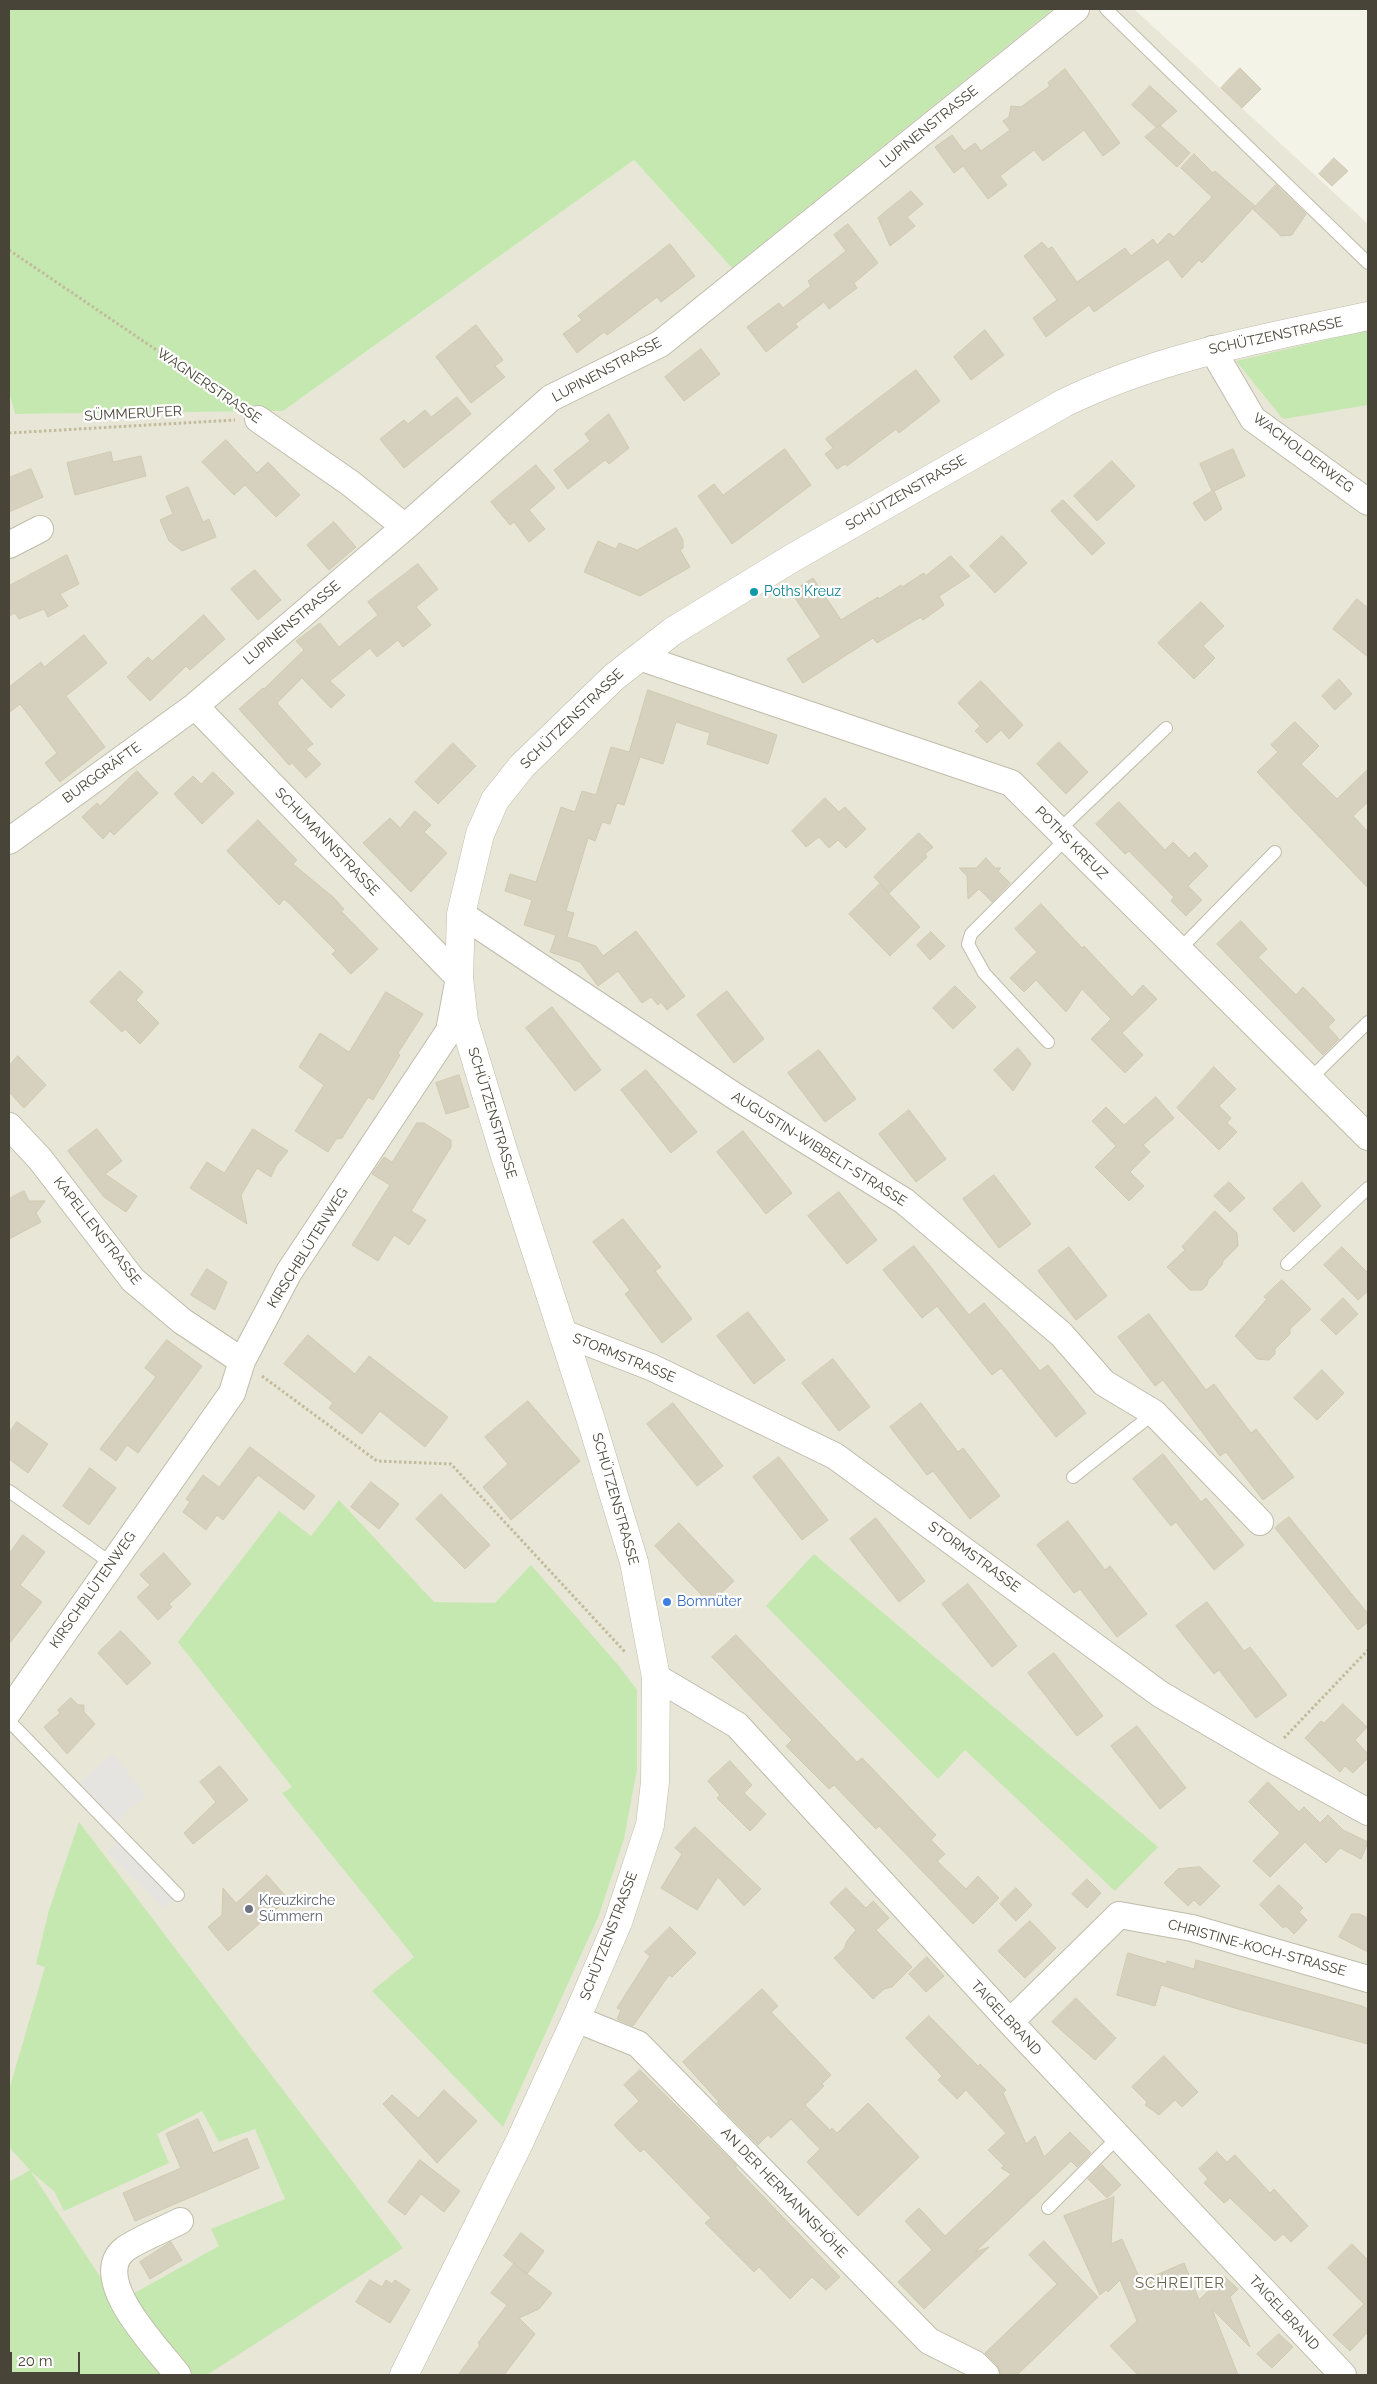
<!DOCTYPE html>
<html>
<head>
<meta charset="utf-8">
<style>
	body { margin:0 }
	#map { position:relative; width:1377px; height:2384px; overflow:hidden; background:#f4f3e8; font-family:Raleway,sans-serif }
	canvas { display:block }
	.frame { position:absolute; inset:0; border:10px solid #484437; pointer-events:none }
	.scale { position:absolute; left:10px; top:2352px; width:70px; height:22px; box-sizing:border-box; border:2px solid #484437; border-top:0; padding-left:6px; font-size:15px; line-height:18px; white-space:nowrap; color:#484437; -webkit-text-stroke:4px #fff; paint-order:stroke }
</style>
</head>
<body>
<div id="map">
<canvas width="1377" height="2384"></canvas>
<div class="frame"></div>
<div class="scale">20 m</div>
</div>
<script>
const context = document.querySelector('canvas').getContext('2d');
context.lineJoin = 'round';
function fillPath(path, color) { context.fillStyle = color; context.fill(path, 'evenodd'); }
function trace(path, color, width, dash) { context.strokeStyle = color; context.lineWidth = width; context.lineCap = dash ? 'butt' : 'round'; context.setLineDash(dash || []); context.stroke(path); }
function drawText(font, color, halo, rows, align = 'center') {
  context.font = font + ' Raleway,sans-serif'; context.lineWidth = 4.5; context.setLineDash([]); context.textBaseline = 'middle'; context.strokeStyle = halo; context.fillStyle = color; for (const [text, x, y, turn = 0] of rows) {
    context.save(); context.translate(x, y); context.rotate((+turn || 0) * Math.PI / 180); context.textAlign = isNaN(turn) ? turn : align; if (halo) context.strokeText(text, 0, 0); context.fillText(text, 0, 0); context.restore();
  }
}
fillPath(new Path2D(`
	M1053,9h81l234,215v2151h-1359v-1982l6,21 268,-3 351,-251 98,108z`), '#e8e6d6');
fillPath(new Path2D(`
	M9,9h1044l-321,259 -98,-108 -351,251 -268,3 -6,-21z
	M1368,330v75l-85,14 -47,-58z
	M339,1500l95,102 61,1 36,-38 87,100 19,25v79l-13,70 -25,76 -96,212 -131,-136 42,-34 -132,-164 10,-6 -114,-145 101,-131 32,25z
	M814,1554l344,293 -43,44 -150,-141 -27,29 -172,-173z
	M79,1822l324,426 -196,127h-14l-62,-80 88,-49 -8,-17 74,-30 -30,-70 -36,13 -17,-31 -45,23 12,29 -105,48 -10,-20 -23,-19 134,203h-156v-193l21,-12 -21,-23v-57l36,-123 -9,-3 13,-54z`), '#c5e8b1');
fillPath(new Path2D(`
	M113,1753l33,42 -32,29 68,68 -17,17 -58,-57 11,-10 -48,-50z`), '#e5e4e0');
const building = new Path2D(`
	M1240,68l21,21 -19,19 -21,-20z
	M1065,69l55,74 -17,13 -19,-26 -41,31 -9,-11 -34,26 7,9 -19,14 -25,-33 -9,7 -19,-26 17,-12 12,16 11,-8 6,8 29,-21 -7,-9 6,-4 2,-11 10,1 29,-21 -2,-3z
	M1150,86l27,25 -20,17 -25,-23z
	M1160,125l30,28 -13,14 -32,-30z
	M1194,154l19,19 2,-2 40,35 -53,57 -3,-3 -17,18 -14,-19 -74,53 -5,-7 -43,32 -13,-19 24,-18 -33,-44 18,-14 6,7 4,-2 25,35 48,-34 6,8 22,-17 4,6 12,-12 5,4 38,-40 -31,-29z
	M1334,158l14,13 -16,15 -13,-12z
	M1276,185l30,29 -14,21 -11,1 -28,-27z
	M911,191l12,13 -16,13 8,9 -25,20 -12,-28z
	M848,224l30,39 -24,20 3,5 -28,21 -5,-7 -29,22 3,3 -32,25 -19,-25 32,-24 4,5 28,-22 -3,-5 38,-30 -12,-16z
	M670,244l25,32 -34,26 -4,-5 -50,38 -3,-3 -27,21 -14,-19 19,-14 -4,-4z
	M476,325l27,35 -8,6 10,11 -34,26 -35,-46z
	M985,330l19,25 -33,25 -17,-23z
	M701,349l19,25 -36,27 -19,-24z
	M916,370l24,31 -41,32 -3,-4 -49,37 -2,-2 -8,5 -12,-15 8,-6 -7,-9z
	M457,397l14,17 -67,54 -24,-29 24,-19 4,4 17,-14 6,7z
	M609,414l20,34 -20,16 -4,-4 -37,29 -14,-19 36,-29 -5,-7z
	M226,440l31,33 11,-11 32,33 -24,22 -31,-32 -11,10 -32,-33z
	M785,449l26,36 -79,59 -34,-48 16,-12 9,11z
	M1233,449l12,27 -31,15 8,18 -17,12 -12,-18 19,-12 -12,-27z
	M111,452l2,10 28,-6 5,20 -71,19 -8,-32z
	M1112,461l23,25 -38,35 -23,-25z
	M536,465l19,23 -26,22 16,19 -16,13 -15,-20 -4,3 -19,-23z
	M31,469l12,28 -34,15v-34z
	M188,487l15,35 6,-3 7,18 -34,14 -13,-10 -9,-21 13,-6 -7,-17z
	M1063,500l42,43 -13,12 -41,-44z
	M334,522l22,25 -27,23 -22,-25z
	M676,528l7,12v8l-3,2 10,17 -50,29 -56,-24 14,-31 18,8 3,-6 18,7z
	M1002,536l25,27 -32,30 -25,-27z
	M67,555l12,29 -19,10 8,12 -20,11 -4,-8 -25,10 -4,-6 -6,3v-30z
	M951,556l19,20 -31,20 5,9 -21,15 -2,-3 -44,26 -4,-5 -70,45 -16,-24 34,-22 -30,-45 22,-14 28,42 37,-23 1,2 22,-14 1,2 22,-14 1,3z
	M418,564l20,25 -22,18 15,18 -28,22 -5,-7 -21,17 -7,-9 -40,33 15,14 -14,13 -29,-30 -25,25 36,41 -7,5 15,15 -15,14 -14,-15 -3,2 -50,-56 24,-21 1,1 40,-39 -8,-9 24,-18 19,24 39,-32 -10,-13z
	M255,570l26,30 -23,20 -27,-31z
	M1357,599l11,9v49l-35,-28z
	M1201,602l23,24 -21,20 12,12 -21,21 -36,-36z
	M204,615l21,24 -35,31 -4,-4 -36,35 -23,-24 21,-20 4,4z
	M84,635l23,28 -41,33 39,51 -45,35 -15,-19 12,-10 -37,-49 -11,9v-26l32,-25 3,5z
	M1339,679l13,15 -17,16 -13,-14z
	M981,681l42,44 -14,14 -8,-9 -14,13 -12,-12 5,-5 -22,-23z
	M648,690l129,45 -9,29 -61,-20 3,-11 -34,-11 -13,42 -23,-7 -16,48 -7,-2 -7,21 -8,-2 -7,19 -7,-3 -22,73 8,2 -7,24 29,9 7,10 33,-25 49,65 -18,14 -6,-8 -3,3 -7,-8 -9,6 -24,-32 -20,15 -18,-24 -30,-10 6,-17 -32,-10 8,-25 -27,-9 5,-17 26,8 25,-75 14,5 7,-21 14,4 15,-48 18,5z
	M1295,722l24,24 -18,18 36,35 31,-30v33l-15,14 15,16v56l-111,-116 21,-20 -7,-7z
	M1059,742l29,30 -22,22 -29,-30z
	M453,743l23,23 -38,38 -23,-22z
	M137,771l21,22 -44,42 -4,-4 -7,8 -21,-22 15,-14 3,3z
	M213,772l21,21 -32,31 -28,-30 19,-18 8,8z
	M825,798l14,14 6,-5 21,22 -20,19 -8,-8 -9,8 -10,-11 -13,10 -14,-16z
	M1119,802l46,48 8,-8 16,16 6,-6 13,14 -20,20 14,14 -16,16 -15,-15 3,-4 -45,-46 -4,3 -29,-30z
	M415,811l16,14 -7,7 23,21 -36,39 -48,-49 27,-25 10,10z
	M258,820l39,40 -4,4 40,33 11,12 -3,2 37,38 -27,25 -19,-20 4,-3 -47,-48 -5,-4 -5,6 -52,-54z
	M919,833l14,14 -8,7 2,3 -38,36 -15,-16z
	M986,858l9,10h6l-3,3 12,12 -18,19 -13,-13 -11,10 -1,-23 -8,-8h17z
	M880,884l40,43 -30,29 -41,-42z
	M1041,904l41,44 2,-2 48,51 11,-12 14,14 -35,34 21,22 -18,18 -34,-34 20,-20 -29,-30 -16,23 -30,-32 -12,12 -14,-14 27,-26 -22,-23z
	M1241,921l26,28 -9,8 38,38 7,-8 32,33 -7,7 11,12 -16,16 -106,-111z
	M931,932l14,14 -15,14 -13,-15z
	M120,971l23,21 -7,8 23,23 -19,21 -15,-15 -3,3 -32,-30z
	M955,986l21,21 -23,22 -20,-21z
	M727,991l37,48 -30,24 -37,-48z
	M386,992l37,22 -25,39 2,2 -27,45 -5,-3 -26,41 -6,1 -8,13 -33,-21 29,-46 -25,-18 21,-34 29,19z
	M552,1007l49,63 -26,21 -49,-63z
	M1018,1048l13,16 -18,27 -19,-21z
	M819,1050l37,49 -31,23 -37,-49z
	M18,1056l28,29 -22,23 -15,-16v-26z
	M1214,1067l22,22 -17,17 12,12 -4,5 10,9 -18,18 -42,-42z
	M646,1070l51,62 -26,21 -50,-63z
	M459,1075l10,32 -23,7 -10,-31z
	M1156,1097l18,21 -31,27 7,7 -20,20 14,14 -15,15 -34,-34 21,-21 -24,-25 14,-14 18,18z
	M909,1110l37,49 -30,23 -37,-48z
	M417,1123h7l27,17v7l-40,64 15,9 -17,25 -15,-10 -16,26 -26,-16 38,-60 -18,-11 12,-17 8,5z
	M97,1129l25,32 -17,13 32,22 -11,16 -22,-15 -36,-46z
	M253,1129l35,22 -12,15 -5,11 -14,-9 -16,27 6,29 -57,-36 17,-26 17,11z
	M743,1131l49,62 -26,21 -49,-62z
	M994,1175l37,49 -32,24 -36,-49z
	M1229,1182l16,16 -15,14 -16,-16z
	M1302,1182l19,24 -27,26 -21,-23z
	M24,1191l5,10h16l-9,12 5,9 -32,17v-40z
	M839,1192l38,48 -30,24 -39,-48z
	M1215,1211l22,22 1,13 -15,15 -1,4 -14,15 -1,5 -5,5h-12l-23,-23 18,-17 -3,-3z
	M623,1219l38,48 -6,4 37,48 -30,24 -37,-49 5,-4 -37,-48z
	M914,1246l55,69 15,-12 56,68 8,-6 38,48 -30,24 -55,-69 -9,7 -55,-69 -15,12 -39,-48z
	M1069,1247l38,49 -31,24 -38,-49z
	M1342,1247l26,26v18l-10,9 -34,-35z
	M207,1269l20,13 -12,28 -24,-15z
	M1282,1280l29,29 -21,20v5l-15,15v5l-6,6 -12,-1 -22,-23 32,-37 -3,-2z
	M1343,1298l15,16 -22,21 -15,-15z
	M748,1312l37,48 -31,24 -37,-48z
	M1149,1314l57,76 8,-6 37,49 5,-4 38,48 -31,23 -37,-48 -6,4 -57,-76 -8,6 -37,-49z
	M308,1335l47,39 14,-18 79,61 -23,30 -45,-36 -18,23 -33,-26 4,-5 -49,-39z
	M167,1340l35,26 -64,87 -11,-8 -11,16 -16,-12 56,-72 -11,-9z
	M833,1359l37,48 -31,24 -37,-48z
	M1322,1370l22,23 -27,27 -23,-22z
	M528,1401l52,60 -69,59 -28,-33 25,-23 -23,-27z
	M673,1403l50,63 -26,20 -50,-62z
	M921,1403l37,49 5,-4 37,48 -30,23 -37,-48 -6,4 -37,-48z
	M17,1422l31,22 -20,29 -19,-14v-26z
	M250,1447l65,49 -11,14 -46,-35 -35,45 -6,-5 -11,15 -23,-18 7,-10 -4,-3 17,-24 16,12z
	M1163,1454l38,48 5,-4 38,47 -30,25 -38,-48 -5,4 -38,-47z
	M779,1457l49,63 -26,20 -49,-63z
	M90,1468l26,20 -27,37 -26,-19z
	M371,1482l28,22 -20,25 -28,-22z
	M441,1494l49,51 -25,24 -49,-50z
	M1289,1517l79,97v8l-10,8 -83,-102z
	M876,1518l49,63 -26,21 -49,-63z
	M1068,1521l37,49 5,-4 37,48 -30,23 -37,-48 -6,4 -37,-48z
	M679,1523l55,58 -24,23 -55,-58z
	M23,1535l22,17 -25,33 22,17 -33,42v-90z
	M164,1553l27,31 -22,20 3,3 -14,13 -21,-23 13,-12 -10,-10z
	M968,1584l49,62 -25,21 -50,-63z
	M1207,1602l37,49 6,-4 37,48 -31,23 -37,-48 -5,4 -38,-48z
	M121,1631l30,32 -24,22 -29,-32z
	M736,1635l121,127 5,-4 74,77 -5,5 14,14 -8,7 29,28 12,-13 21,22 -26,26 -94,-98 -3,3 -42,-44 -5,4 -43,-43 6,-6 -80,-83z
	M1054,1653l49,63 -26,20 -49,-63z
	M71,1698l7,7h6v7l11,12 -28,30 -23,-27 16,-14 -2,-3z
	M1343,1704l24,23 -12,13 13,14v4l-15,15 -8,-7 -5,6 -35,-34 16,-17 3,2z
	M1137,1726l49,62 -26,21 -49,-63z
	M730,1761l22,24 -8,8 22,21 -16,17 -33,-33 3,-3 -12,-14z
	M220,1766l28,34 -55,44 -9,-11 32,-31 -16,-20z
	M1268,1782l31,30 5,-5 16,16 8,-8 15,15 25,12 -7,17 -21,-11 -14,15 -21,-21 -35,35 -17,-16 27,-28 -31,-31z
	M695,1827l66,62 -17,17 -26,-29 -21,33 -36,-22 21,-34 -7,-6z
	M1200,1867l20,19 -20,20 -6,-6 -6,6 -24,-23 14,-14z
	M267,1875l21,24 -60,52 -20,-24 14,-12 1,-27 13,15z
	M1087,1879l14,14 -14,15 -15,-14z
	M1279,1885l24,23 -4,4 8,8 -13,14 -8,-8 -3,2 -23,-23z
	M846,1888l20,20 7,-7 16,17 -13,12 36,37 -20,20 -8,2 -11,10 -39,-41 10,-9 3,-8 9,-11 -26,-27z
	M1016,1888l16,17 -16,16 -16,-17z
	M1352,1914h7l9,4v34l-29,-15z
	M1030,1921l26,27 -31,30 -27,-27z
	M670,1927l26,26 -24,24 -3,-2 -36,51 -16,-7 4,-9 -4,-2 33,-52 -5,-4z
	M1128,1953l38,11 1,-3 27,8 2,-9 166,46 6,3v35l-130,-35 -77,-24 -6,21 -38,-11z
	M927,1957l17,19 -18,16 -17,-18z
	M762,1989l16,17 -7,6 60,63 -9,9 2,2 -19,19 25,25 2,-2 5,5 31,-30 51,54 -61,59 -51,-54 13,-13 -29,-30 -20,19 -3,-3 -10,10 -41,-42 2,-1 -36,-40z
	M1076,1998l40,40 -21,22 -43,-38z
	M929,2016l49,50 2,-2 26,26 -3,3 23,51 9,-8 9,21 26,-25 21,21 -14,14 -6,-6 -96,91 14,-5 -65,62 -26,-27 34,-32 -27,-29 14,-13 26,28 66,-62 -10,-6 3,-2 -16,-16 18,-17 -40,-43 -9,9 -19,-19 4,-4 -36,-38z
	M1164,2056l34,36 -16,15 -7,-7 -16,15 -14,-10 2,-3 -15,-15z
	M640,2070l97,96 -2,1 105,110 -14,13 -14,-13 -22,22 -31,-32 -5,5 -49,-49 6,-5 -67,-69 -4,3 -26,-27 25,-24 -15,-16z
	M444,2090l33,31 -40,42 -54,-59 9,-9 26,23z
	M198,2119l15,34 34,-15 12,30 -124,53 -12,-28 58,-25 -15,-34z
	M1217,2152l10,10 8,-7 35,38 4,-4 34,37 -17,16 -8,-8 -8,7 -45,-43 -6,5 -20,-20 4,-4 -9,-10z
	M420,2160l40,31 -16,21 -23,-18 -16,21 -17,-13z
	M1102,2165l19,20 -14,13 -19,-19z
	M1114,2197l-3,47 11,-5 23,51 9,-14 30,-13 15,37 25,-24 14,13 -8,8 20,50 -38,-38 26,66h-100l-28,-29 27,-25 -17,-41 -12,12 -2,-2 -6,5 -36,-79z
	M521,2233l23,18 -17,23 -23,-18z
	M1044,2241l54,56 -81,78h-16l-4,-10 -12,-12 72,-69 -28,-29z
	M171,2242l11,18 -32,19 -10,-17z
	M1352,2244l16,16v72l-18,19 -17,-16 31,-31 -36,-36z
	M514,2264l38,29 -13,16 -20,9 16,16 -31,41h-46l22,-30 -2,-2 29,-38 -16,-12z
	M370,2280l12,7 4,-7 6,4 3,-4 15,10 -20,33 -34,-21z
	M1279,2334l14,13 -21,21 -15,-14z`);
fillPath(building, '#d6d1be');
trace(building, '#d0cab1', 1);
const service = new Path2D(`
	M1106,9l262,254
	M1058,831l108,-103
	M1179,950l96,-98
	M1048,1042l-64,-69 -16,-29 3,-10 95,-95
	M1310,1079l58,-57
	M1287,1264l81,-76
	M1073,1477l81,-64
	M9,1491l102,72
	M9,1721l169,174
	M1048,2208l70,-71`);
const minor = new Path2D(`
	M1212,349l41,70 115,83
	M258,419l92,64 55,44
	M9,545l31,-16
	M639,657l372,126 357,354
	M9,841l186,-135 210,-179 146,-129 109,-54 416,-335
	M461,914l275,183 168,104 157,133 43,49 50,30 106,109
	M9,1126l31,33 93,121 49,41 60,40
	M563,1333l88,34 184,89 325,238 106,62 102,56
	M656,1677l81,48 273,297 333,353
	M9,1711l223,-318 10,-32 47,-89 160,-241 10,-53 -264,-272
	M576,2019l62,25 291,297 46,23 11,11
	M1010,2022l109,-107 73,13 176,51
	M178,2375c-19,-25 -91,-97 -53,-126 16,-11 38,-19 55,-28`);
const tertiary = new Path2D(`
	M404,2375l115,-232 57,-124 42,-97 32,-97 5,-43 1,-105 -22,-115 -43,-142 -87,-267 -40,-132 -5,-43 2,-64 19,-80 15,-34 27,-34 92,-89 59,-46 121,-74 270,-154c96,-47 201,-65 304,-87`);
trace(service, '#c0bcab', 14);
trace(minor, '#c0bcab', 28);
trace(tertiary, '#c0bcab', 29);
trace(new Path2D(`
	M9,250l230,156
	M9,433l226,-13
	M262,1376l115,85 74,3 174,188
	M1284,1738l84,-88`), '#c1bb9c', 3, [2.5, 2.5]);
trace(service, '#fff', 12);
trace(minor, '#fff', 26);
trace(tertiary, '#fff', 28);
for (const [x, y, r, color] of [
	[754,592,5,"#0f9aa8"],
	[667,1602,5,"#3f7fe0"],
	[249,1909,5,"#6b7280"]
]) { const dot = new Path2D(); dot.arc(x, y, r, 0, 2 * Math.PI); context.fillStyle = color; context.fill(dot); trace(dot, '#fff', 2); }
drawText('14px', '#484437', '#fff', [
	["LUPINENSTRASSE",929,127,-39],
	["SCHÜTZENSTRASSE",1276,336,-12],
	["LUPINENSTRASSE",607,370,-28],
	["WAGNERSTRASSE",209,386,34],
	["SÜMMERUFER",133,414,-3],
	["WACHOLDERWEG",1303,453,37],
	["SCHÜTZENSTRASSE",906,493,-30],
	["LUPINENSTRASSE",292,623,-40],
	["SCHÜTZENSTRASSE",572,719,-44],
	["BURGGRÄFTE",102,773,-36],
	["SCHUMANNSTRASSE",327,842,46],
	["POTHS KREUZ",1071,843,45],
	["SCHÜTZENSTRASSE",492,1113,73],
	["AUGUSTIN-WIBBELT-STRASSE",819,1149,32],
	["KAPELLENSTRASSE",97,1231,52],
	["KIRSCHBLÜTENWEG",308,1248,-58],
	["STORMSTRASSE",624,1358,22],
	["SCHÜTZENSTRASSE",615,1499,74],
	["STORMSTRASSE",974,1557,36],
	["KIRSCHBLÜTENWEG",93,1590,-55],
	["SCHÜTZENSTRASSE",609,1936,-69],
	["CHRISTINE-KOCH-STRASSE",1257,1948,15],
	["TAIGELBRAND",1006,2018,47],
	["AN DER HERMANNSHÖHE",784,2193,46],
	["TAIGELBRAND",1284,2313,47]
]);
drawText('14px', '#0d838f', '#fff', [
	["Poths Kreuz",764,592]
], 'left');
drawText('14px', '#366cbe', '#fff', [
	["Bomnüter",677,1602]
], 'left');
drawText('14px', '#5b616d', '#fff', [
	["Kreuzkirche",259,1901],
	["Sümmern",259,1917]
], 'left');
context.letterSpacing = '1px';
drawText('15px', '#6a644e', '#fff', [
	["SCHREITER",1180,2283]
]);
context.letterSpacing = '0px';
</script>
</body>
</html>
